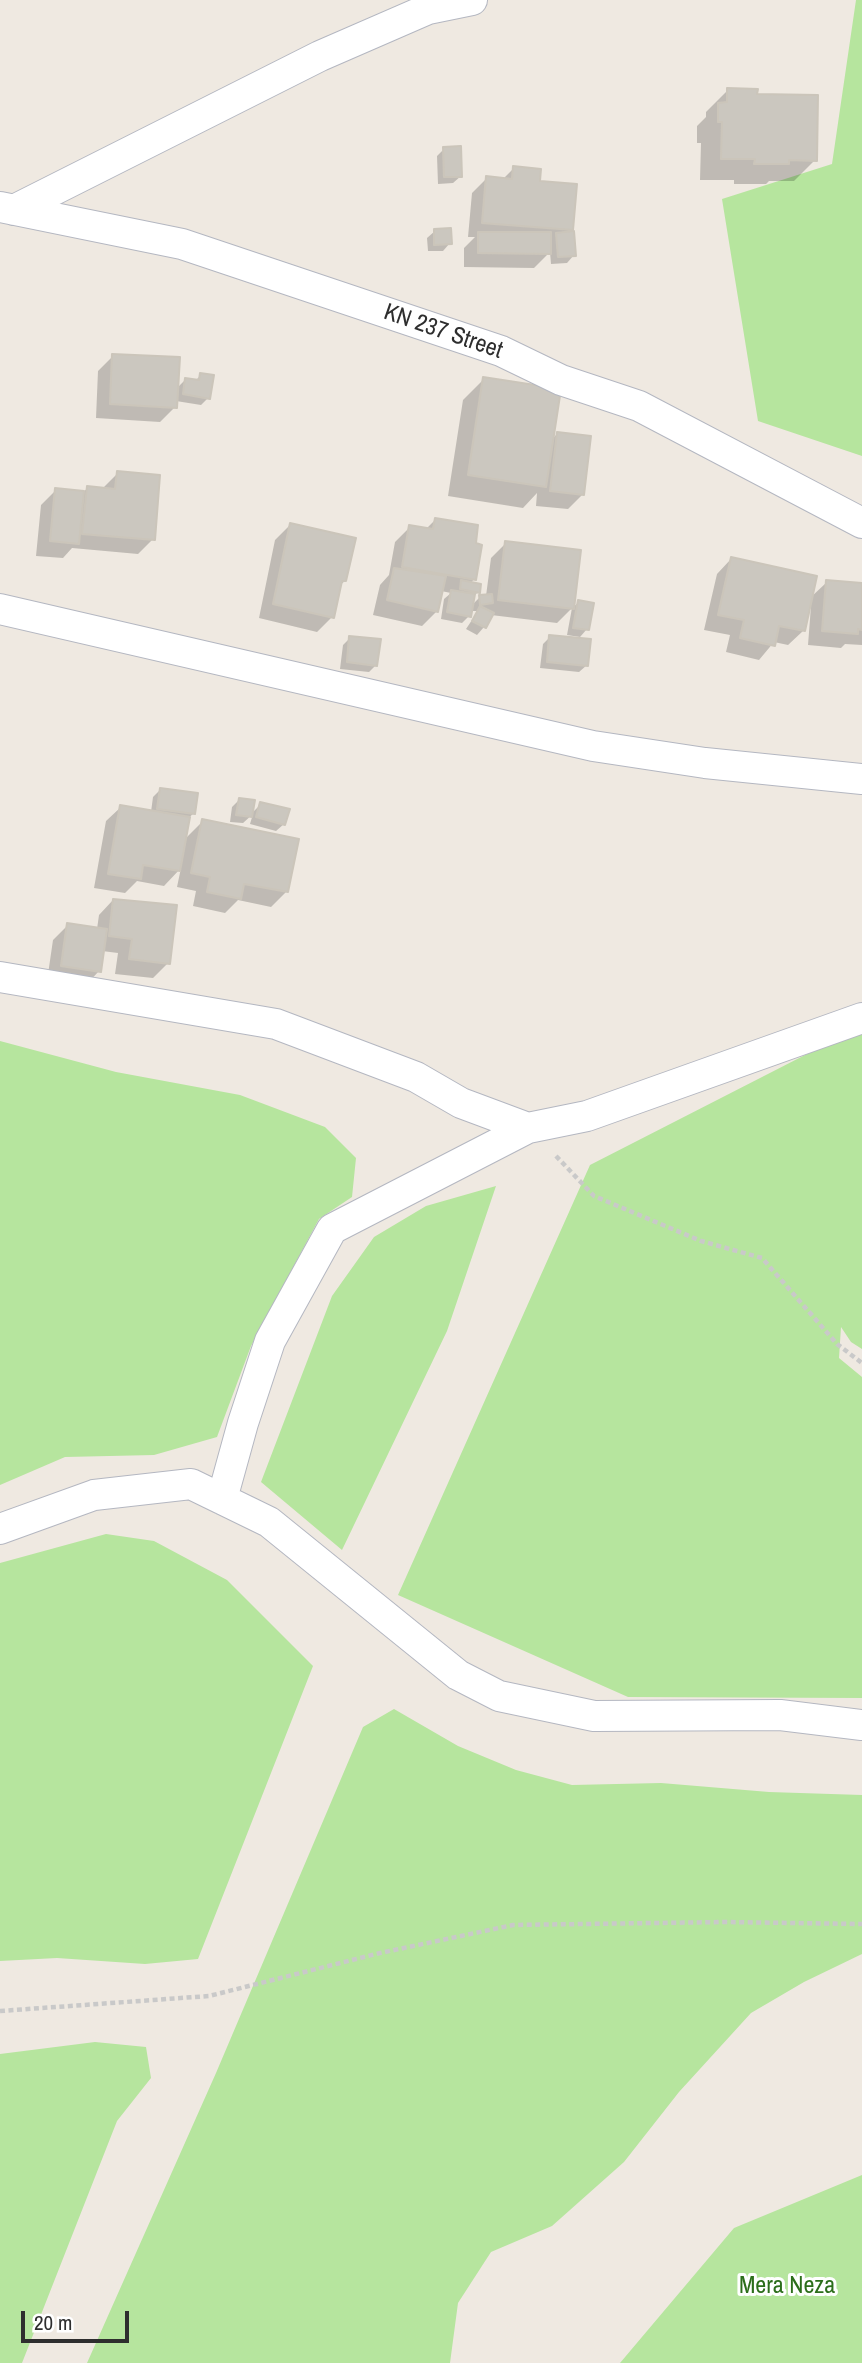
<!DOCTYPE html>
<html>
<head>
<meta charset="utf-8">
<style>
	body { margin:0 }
	#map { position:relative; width:862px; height:2363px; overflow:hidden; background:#efe9e1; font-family:"Archivo Narrow",sans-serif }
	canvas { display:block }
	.scale { position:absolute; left:21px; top:2311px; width:108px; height:32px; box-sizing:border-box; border:4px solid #2e2e2e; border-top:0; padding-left:9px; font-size:21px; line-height:24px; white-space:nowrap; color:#2e2e2e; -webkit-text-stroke:5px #fff; paint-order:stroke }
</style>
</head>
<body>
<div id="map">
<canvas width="862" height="2363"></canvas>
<div class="scale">20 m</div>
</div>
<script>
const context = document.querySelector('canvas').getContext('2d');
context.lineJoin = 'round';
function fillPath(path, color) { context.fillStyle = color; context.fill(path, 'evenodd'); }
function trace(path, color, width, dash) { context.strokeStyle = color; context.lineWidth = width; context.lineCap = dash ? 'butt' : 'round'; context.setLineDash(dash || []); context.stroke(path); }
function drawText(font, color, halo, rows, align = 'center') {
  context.font = font + ' "Archivo Narrow",sans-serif'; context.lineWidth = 6; context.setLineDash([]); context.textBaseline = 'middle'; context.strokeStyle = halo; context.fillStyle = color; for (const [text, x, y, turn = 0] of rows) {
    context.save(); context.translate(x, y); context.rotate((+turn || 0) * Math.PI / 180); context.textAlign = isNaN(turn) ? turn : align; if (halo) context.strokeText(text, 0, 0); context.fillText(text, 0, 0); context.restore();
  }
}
fillPath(new Path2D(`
	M856,0h6v456l-104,-35 -36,-222 110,-35z
	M862,1030v319l-11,-7 -10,-15 -2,31 23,19v321l-234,-1 -230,-102 192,-430 217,-111z
	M0,1041l116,31 124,23 85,32 31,31 -4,39 -33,22 -68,127 -34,91 -63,18 -89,2 -65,28z
	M496,1186l-49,145 -105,219 -81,-68 71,-186 42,-59 52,-31z
	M106,1534l48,7 73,39 86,86 -115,293 -53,5 -88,-6 -57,3v-398z
	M394,1709l64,37 58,24 56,15 89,-2 108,9 93,3v159l-58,28 -53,31 -72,79 -55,70 -72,64 -61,26 -33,51 -8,60h-363l129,-290 147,-346z
	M95,2042l51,5 5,31 -34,43 -95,242h-22v-309z
	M862,2175v188h-242l114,-135z`), '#b6e59e');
fillPath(new Path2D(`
	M728,90l27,5 60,65 -21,21h-25l-3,3h-32v-4h-34l1,-37h-4v-17l9,-9v-5z
	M444,149l17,27 -8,7 -15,1 -1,-28z
	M514,168l24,14 34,47 -5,5 7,21 -7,8 -16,1 -1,-12 -16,16 -70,-1v-19l11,-11h-7l4,-44 15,-15 15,2z
	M435,231l15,12 -7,8h-15l-1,-13z
	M113,356l63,33 10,-10 9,2 6,-6 7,23 -7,7 -25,-4 -1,6 -15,15 -64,-4 2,-47z
	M484,379l68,60 5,-5 26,60 -15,15 -32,-3 1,-13 -14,15 -75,-12 15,-96z
	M118,473l35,66 -15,15 -66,-6 -9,10 -27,-2 5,-51 15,-15 27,2 5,-4 14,1z
	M435,520l39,59 -4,5 8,8 -6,6 -3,18 -7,7 -21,-4 3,-20 7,-6 -10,-2 -4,20 -15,15 -49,-11 7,-30 9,-10 6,-33 15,-15 15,3z
	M290,525l55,56 -6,5 -7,31 -15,15 -58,-14 16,-78z
	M506,543l66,65 7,-6 8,27 -7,8 -13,-2 5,-27 -15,15 -66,-8 -7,12 -7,8 -11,-6 12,-18h-5v-7l7,-7 6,-1 5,-38z
	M731,559l79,39 17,-16 35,2v61l-17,-1 -4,4 -33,-3 3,-39h-2l-6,25 -15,14 -14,-3 -15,18 -33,-8 4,-17 -26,-5 13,-56z
	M550,637l37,28 -8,7 -39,-4 3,-24z
	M350,638l26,27 -7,7 -29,-3 3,-24z
	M161,789l32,25 -6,5 -3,21 19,-19 83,71 -15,15 -33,-7 -13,13 -32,-7 3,-15 -19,-4 4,-19 -17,18 -27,-5 -12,12 -31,-5 12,-67 15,-14 30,5 2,-15z
	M239,800l12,14 10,-10 23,20 -8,7 -26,-7 3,-10 -10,9 -13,-1 2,-15z
	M113,900l55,63 -15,15 -38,-4 3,-21 -16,-2 -3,20 -14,15 -38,-5 6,-41 15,-15 29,4 2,-14z`), '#0003');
const building = new Path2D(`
	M727,88l31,1 -1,5 61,1 -1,66 -28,-1v4h-35l1,-5h-34l1,-37h-4v-19l9,-1z
	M461,146l1,31h-18l-1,-30z
	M513,166l28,3 -1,12 37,3 -4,46 -91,-7 4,-47 26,3z
	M451,228l1,16 -18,1v-16z
	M574,231l2,25 -18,1 -2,-24z
	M478,232h73v22l-73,-1z
	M112,354l68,3 -3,51 -67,-4z
	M200,373l14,2 -4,24 -27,-5 2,-16 14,2z
	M483,377l78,12 -15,98 -78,-12z
	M557,432l34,4 -7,59 -34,-4z
	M117,471l43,4 -5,65 -73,-6 5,-48 28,3z
	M55,488l29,3 -5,53 -29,-3z
	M435,518l43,7 -2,18 6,2 -6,35 -74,-13 7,-42 24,4z
	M290,523l66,15 -10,43h-4l-8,37 -61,-14z
	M505,541l76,9 -7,59 -76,-9z
	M731,557l86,19 -12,55 -26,-5 -4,20 -35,-8 4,-18 -26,-5z
	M394,568l52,8 -8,36 -51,-12z
	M461,580l20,4 -1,9 -20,-4z
	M826,580l36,3v47l-4,-1v5l-36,-3z
	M451,590l24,4 -4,23 -24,-5z
	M492,594l1,9 -13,2 -1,-10z
	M578,600l16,3 -5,27 -16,-2z
	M480,606l14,7 -8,15 -14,-7z
	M549,635l42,4 -3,27 -41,-4z
	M349,636l32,3 -4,27 -30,-4z
	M160,788l38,5 -3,21 -38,-5z
	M239,798l16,2 -3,17 -16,-2z
	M260,802l30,7 -5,16 -29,-8z
	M120,805l70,12 -10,54 -37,-6 -2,14 -33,-5z
	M202,819l97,20 -11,53 -44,-8 -3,15 -34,-7 3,-15 -19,-4z
	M113,899l64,6 -7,59 -41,-5 3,-20 -23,-3z
	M67,923l40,6 -6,43 -40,-6z`);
fillPath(building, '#cbc7bf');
trace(building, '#cbc5ba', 2);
const minor = new Path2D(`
	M0,207l182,37 319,107 60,29 78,26 223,117
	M14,210l306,-154 108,-47 44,-9
	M0,609l593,137 112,17 157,16
	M0,977l276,47 140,53 45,26 67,25 59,-12 275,-98
	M222,1499l21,-76 27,-82 62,-112 196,-101
	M0,1529l94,-34 97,-11 78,38 189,153 41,21 95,20 186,-1 82,10`);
trace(minor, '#b4b7c1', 32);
trace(new Path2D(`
	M556,1156l38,40 107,45 61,17 75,86 25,19
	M0,2011l209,-15 171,-43 133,-28 212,-3 137,2`), '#c9c9c9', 4.5, [5, 3.5]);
trace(minor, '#fff', 30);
drawText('24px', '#2e2e2e', '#fff', [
	["KN 237 Street",443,332,19]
]);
drawText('24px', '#2c6e1b', '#fff', [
	["Mera Neza",787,2287]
]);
</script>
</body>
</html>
